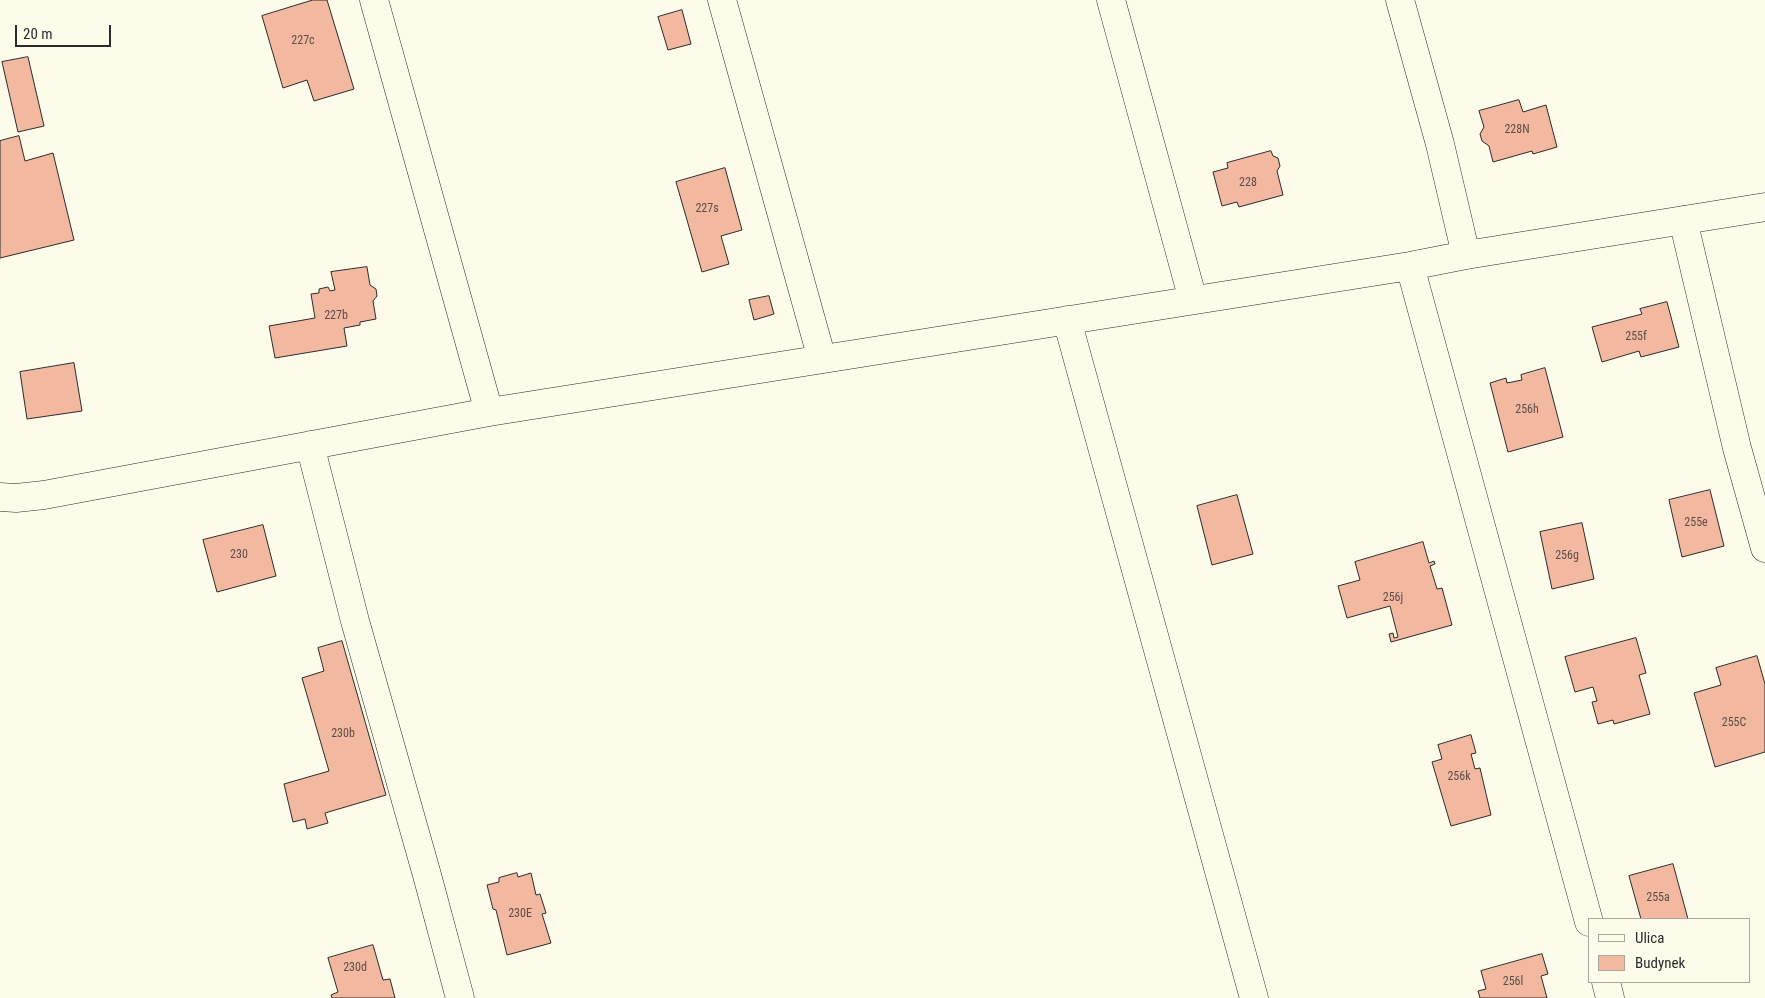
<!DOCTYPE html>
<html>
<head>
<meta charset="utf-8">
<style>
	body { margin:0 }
	#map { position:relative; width:1765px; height:998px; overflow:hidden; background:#fdfbea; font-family:"Roboto Condensed",sans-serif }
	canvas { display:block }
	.legend { position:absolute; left:1588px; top:918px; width:162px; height:65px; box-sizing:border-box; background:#fdfbea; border:1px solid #a9a89e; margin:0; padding:6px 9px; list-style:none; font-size:15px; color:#2b2b2b }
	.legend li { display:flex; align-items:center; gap:10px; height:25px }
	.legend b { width:25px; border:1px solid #a9a89e }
	.scale { position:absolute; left:15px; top:25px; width:96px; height:22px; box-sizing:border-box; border:2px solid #2b2b2b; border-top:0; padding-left:6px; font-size:15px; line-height:18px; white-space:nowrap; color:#2b2b2b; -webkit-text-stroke:4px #fdfbea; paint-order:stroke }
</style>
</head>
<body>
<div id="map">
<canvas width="1765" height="998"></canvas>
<ul class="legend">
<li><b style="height:6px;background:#fdfbea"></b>Ulica</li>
<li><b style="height:14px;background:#f2b8a0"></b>Budynek</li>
</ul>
<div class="scale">20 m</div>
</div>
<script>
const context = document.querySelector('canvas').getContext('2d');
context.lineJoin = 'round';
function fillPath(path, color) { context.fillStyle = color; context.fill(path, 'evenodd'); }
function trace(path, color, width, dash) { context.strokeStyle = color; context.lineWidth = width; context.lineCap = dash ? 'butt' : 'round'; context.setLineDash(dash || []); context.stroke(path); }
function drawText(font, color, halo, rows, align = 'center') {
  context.font = font + ' "Roboto Condensed",sans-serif'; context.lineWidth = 4; context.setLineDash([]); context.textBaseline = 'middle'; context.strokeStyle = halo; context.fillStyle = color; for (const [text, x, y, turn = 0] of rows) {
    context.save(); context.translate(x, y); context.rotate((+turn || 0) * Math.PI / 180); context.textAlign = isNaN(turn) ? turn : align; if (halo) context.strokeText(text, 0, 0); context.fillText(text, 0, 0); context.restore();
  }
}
const building = new Path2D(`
	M313,0h14l27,89 -40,12 -7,-21 -24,8 -21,-72z
	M682,10l9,34 -23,6 -10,-33z
	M28,57l16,69 -26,6 -16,-70z
	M1519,100l4,12 23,-7 11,42 -24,7 -1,-3 -39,11 -4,-16 -7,-5 -2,-7 4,-7 -5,-16z
	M19,136l6,25 28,-8 21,87 -74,18v-117z
	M1271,151l2,5 5,2 2,8 -3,5 6,24 -44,12 -2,-5 -15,4 -9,-34 15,-4 -1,-5z
	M725,168l17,62 -21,6 8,28 -27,8 -26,-90z
	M367,267l3,18 6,4 1,7 -4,5 3,18 -16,3v3l-16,3 3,18 -72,12 -6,-32 46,-8 -4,-24 8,-1v-4l9,-2 2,4 5,-1 -4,-18z
	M769,296l5,18 -20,6 -5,-20z
	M1667,302l12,45 -38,10 -2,-6 -37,11 -10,-35 50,-13 -2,-5z
	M74,363l8,48 -55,8 -7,-47z
	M1545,368l18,69 -55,15 -18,-69 16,-5 1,5 15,-3 -1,-5z
	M1710,490l14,56 -42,11 -13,-57z
	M1237,495l16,59 -41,11 -15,-59z
	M1582,523l12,56 -42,10 -12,-57z
	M263,525l13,51 -59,16 -14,-52z
	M1423,542l6,21 5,-2 1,3 -5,2 7,23 5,-1 10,37 -61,17 -2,-8 4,-1 1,5 4,-1 -8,-31 -43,12 -9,-32 22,-6 -5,-18z
	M1636,638l10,35 -7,2 11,39 -36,10 -1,-4 -15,4 -6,-22 5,-1 -4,-14 -18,5 -10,-35z
	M342,641l44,154 -61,18 3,10 -21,6 -2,-10 -12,3 -9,-38 45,-13 -27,-93 22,-7 -6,-23z
	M1757,656l8,28v68l-50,15 -21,-74 27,-8 -5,-17z
	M1471,735l5,18 -5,1 4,15 5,-1 11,47 -40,11 -19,-64 10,-3 -4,-14z
	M1673,864l15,55h-47l-12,-43z
	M517,873l1,4 13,-4 5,22 4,-1 6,19 -4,1 9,29 -44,12 -11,-45 -3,-1 -6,-24 12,-3v-4z
	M373,945l10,35 7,-1 5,19h-63l-1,-3 7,-3 -10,-34z
	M1542,954l6,20 -7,2 6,22h-67l-2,-7 8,-2 -5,-18z`);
fillPath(building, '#f2b8a0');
trace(building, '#2b2b2b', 1);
const minor = new Path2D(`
	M374,0l115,412
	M722,0l100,359
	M1111,0l82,300
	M1400,0l40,144 26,111
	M1683,220l54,228 28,100
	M1410,266l179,656
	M1067,320l187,678
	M310,445l45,176 72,254 33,123
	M0,497l16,1 28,-3 445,-83 921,-146 56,-11 299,-48
	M1606,982l4,16`);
trace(minor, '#2b2b2b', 29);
trace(minor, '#fdfbea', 28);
drawText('12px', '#5d4e48', null, [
	["227c",303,41],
	["228N",1517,130],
	["228",1248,183],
	["227s",707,209],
	["227b",336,316],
	["255f",1636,337],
	["256h",1527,410],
	["255e",1696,523],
	["230",239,555],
	["256g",1567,556],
	["256j",1393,598],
	["255C",1734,723],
	["230b",343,734],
	["256k",1459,777],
	["255a",1658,898],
	["230E",520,914],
	["230d",355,968],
	["256l",1513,982]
]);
</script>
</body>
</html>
